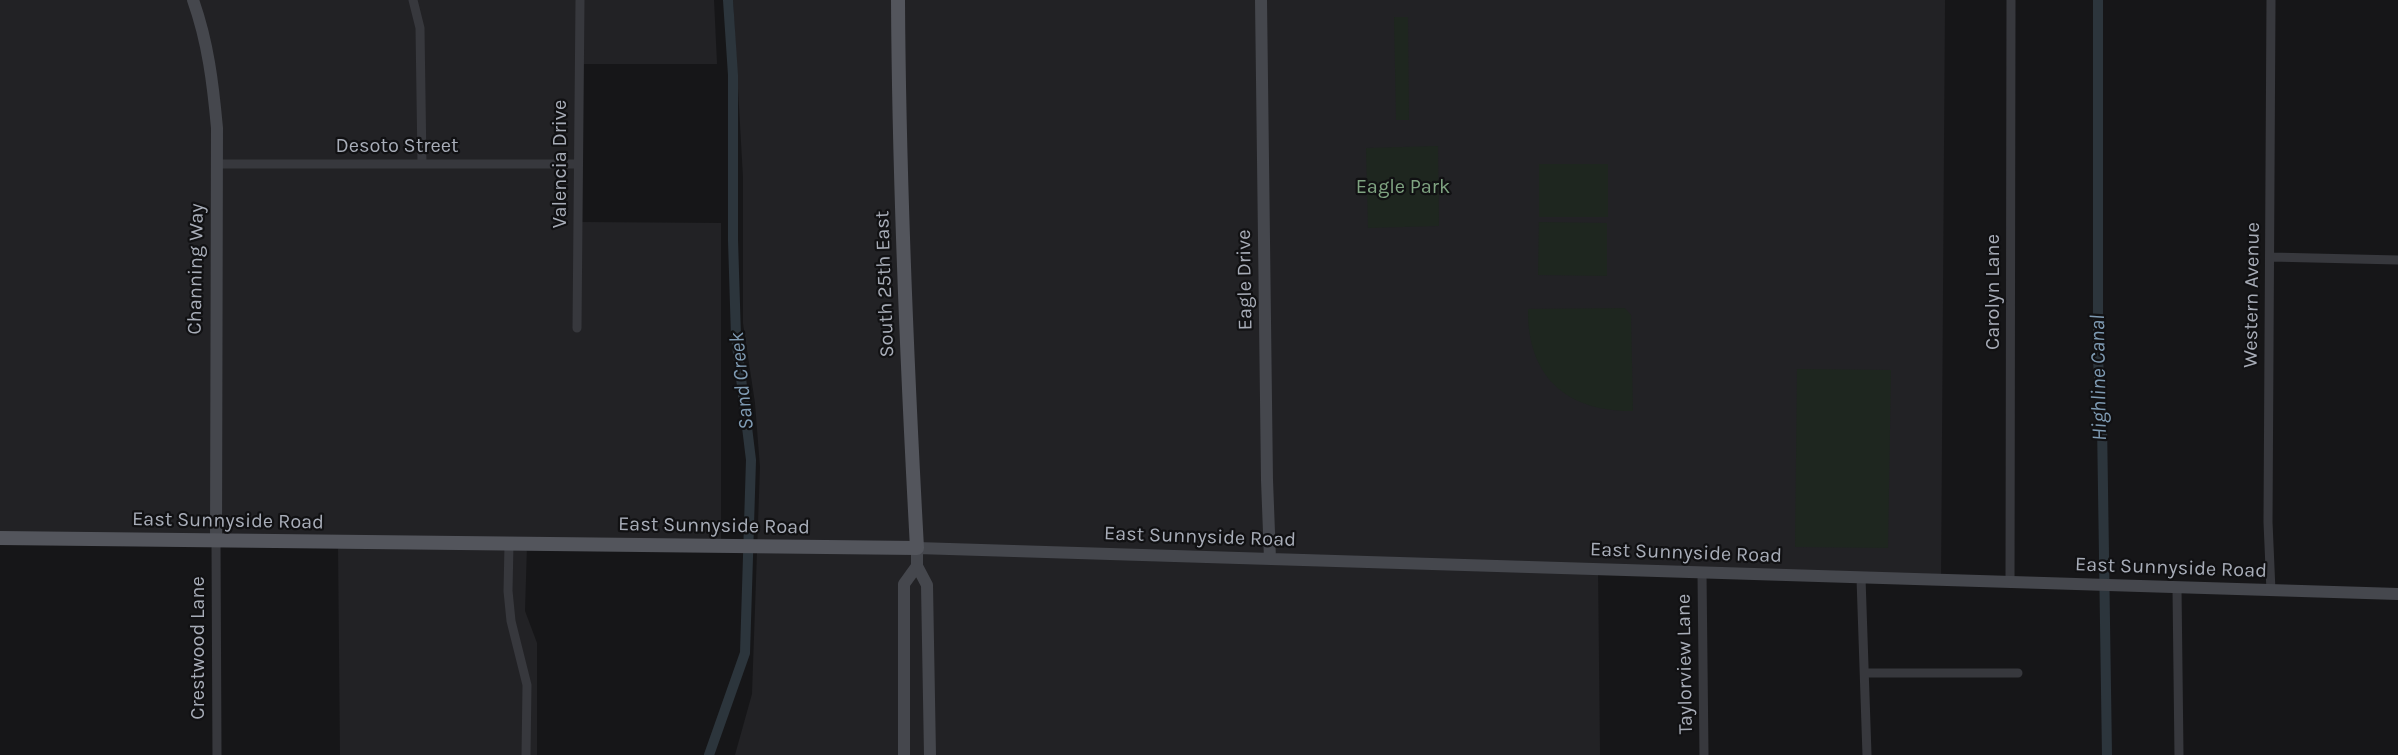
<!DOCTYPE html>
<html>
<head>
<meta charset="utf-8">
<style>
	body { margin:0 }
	canvas { display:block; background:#161618 }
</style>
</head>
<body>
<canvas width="2398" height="755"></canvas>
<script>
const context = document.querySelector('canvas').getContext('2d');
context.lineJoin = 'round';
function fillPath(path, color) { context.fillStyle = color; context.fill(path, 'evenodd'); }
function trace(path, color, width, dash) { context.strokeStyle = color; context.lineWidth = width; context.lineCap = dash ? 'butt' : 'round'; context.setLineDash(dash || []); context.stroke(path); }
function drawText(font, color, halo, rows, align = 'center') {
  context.font = font + ' Karla,sans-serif'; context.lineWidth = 4.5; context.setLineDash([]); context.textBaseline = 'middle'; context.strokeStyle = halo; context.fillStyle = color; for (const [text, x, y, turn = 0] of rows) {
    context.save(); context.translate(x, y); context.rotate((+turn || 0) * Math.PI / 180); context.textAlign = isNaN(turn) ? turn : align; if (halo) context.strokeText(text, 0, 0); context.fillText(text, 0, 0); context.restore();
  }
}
fillPath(new Path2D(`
	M0,0h714l3,64h-138l-1,158 143,1v322l-194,-1 -2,67 12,32v112h-197l-2,-213 -338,-4z
	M733,0h1212l-4,581 -343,-11 2,185h-865l17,-61 8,-227 -5,-64 -12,-80v-146z`), '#222225');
fillPath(new Path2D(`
	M1394,17h14l1,103h-13z
	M1438,146l1,80 -71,2 -2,-80z
	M1539,164h69v53h-69z
	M1539,222l68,1v53l-69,-1z
	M1625,308l6,7 2,96c-67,1 -106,-35 -105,-102z
	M1797,369l94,1 -3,178 -93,-1z`), '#1e261f');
trace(new Path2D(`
	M2098,0v360l4,63 5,332
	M709,755l36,-102 6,-193 -15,-123 -3,-97v-165l-5,-75`), '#2c353c', 10);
trace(new Path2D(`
	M413,0l7,28 2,136
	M2271,0l-3,522 3,69
	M217,164h361
	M2271,257l127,3
	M577,328l3,-328
	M216,541l1,214
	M509,544l-1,47 3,30 16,64 -1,70
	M1702,573l2,182
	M1861,578l6,177
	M2010,583l1,-583
	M2177,588l2,167
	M1866,673h152`), '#37383d', 9);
trace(new Path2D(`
	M193,0c15,42 20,84 24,128l-1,413
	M1261,0l6,480 3,79
	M904,755v-171l13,-18
	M930,755l-3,-170 -10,-19v-18l1481,46`), '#45474d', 12);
trace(new Path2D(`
	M0,538l917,10c-10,-183 -18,-365 -19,-548`), '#53555c', 14);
drawText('20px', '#a8adb8', '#111113', [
	["Desoto Street",397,146],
	["Valencia Drive",560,164,-90],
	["Channing Way",196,269,-89],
	["Eagle Drive",1245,280,-91],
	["South 25th East",885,284,-92],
	["Carolyn Lane",1993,292,-90],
	["Western Avenue",2252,295,-89],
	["East Sunnyside Road",228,521,1],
	["East Sunnyside Road",714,526,1],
	["East Sunnyside Road",1200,537,2],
	["East Sunnyside Road",1686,553,2],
	["East Sunnyside Road",2171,568,2],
	["Crestwood Lane",198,648,-90],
	["Taylorview Lane",1685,664,-91]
]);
drawText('20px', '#7fa381', '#111113', [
	["Eagle Park",1403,187]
]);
drawText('italic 21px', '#7f9bb3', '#111113', [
	["Highline Canal",2099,378,-91],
	["Sand Creek",742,381,-96]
]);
</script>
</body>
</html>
